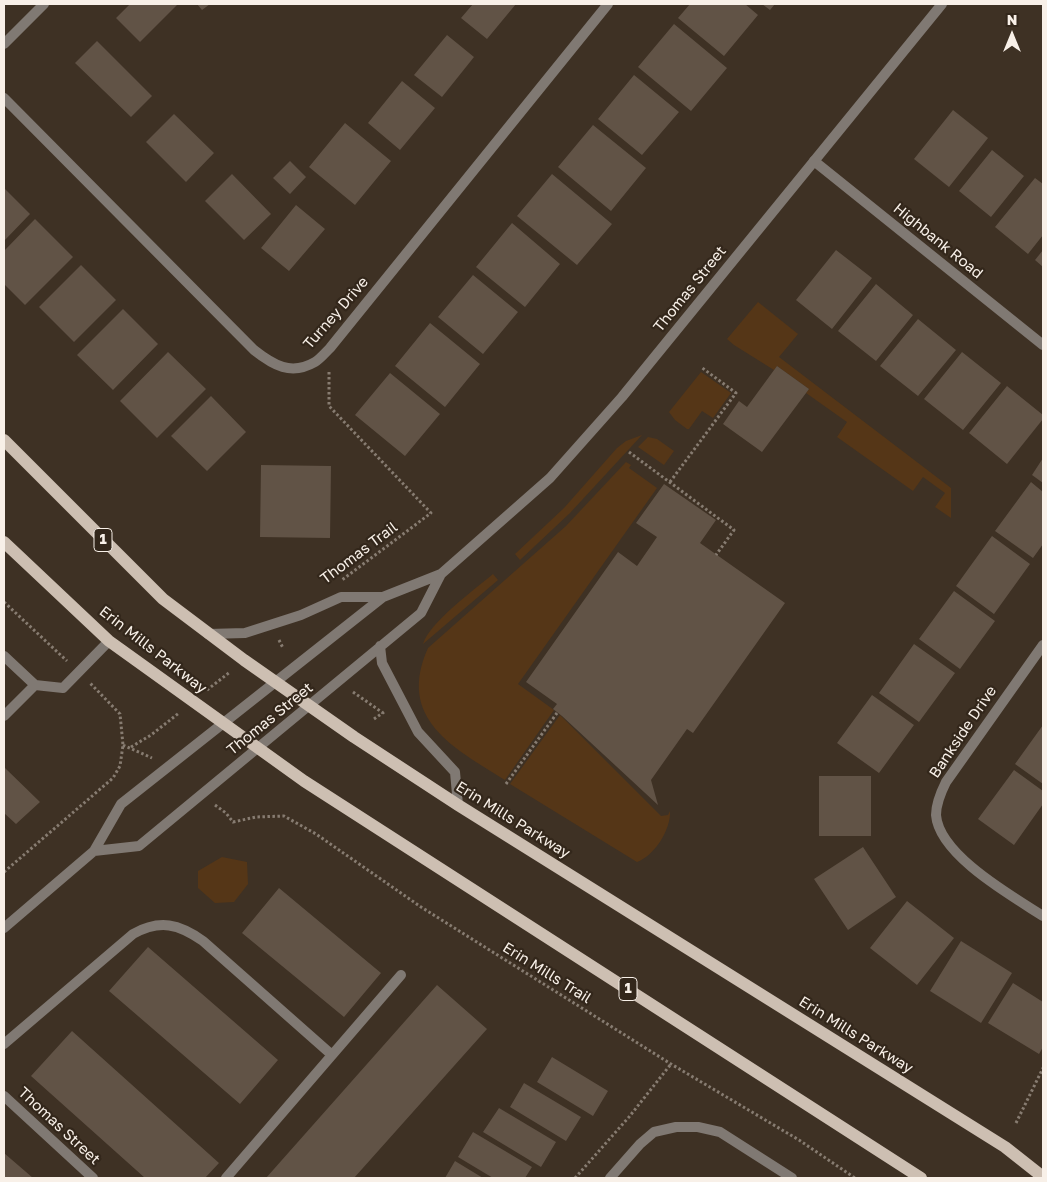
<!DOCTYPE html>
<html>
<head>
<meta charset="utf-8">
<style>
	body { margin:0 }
	#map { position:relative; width:1047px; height:1182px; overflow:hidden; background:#3e3124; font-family:"Golos Text",sans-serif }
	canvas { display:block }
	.frame { position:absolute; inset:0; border:5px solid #f8f0e8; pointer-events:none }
	.north { position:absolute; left:987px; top:10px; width:50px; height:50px; -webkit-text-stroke:4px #33271b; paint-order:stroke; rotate:0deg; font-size:14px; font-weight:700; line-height:20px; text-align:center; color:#f8f0e8 }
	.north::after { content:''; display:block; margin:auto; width:18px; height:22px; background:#f8f0e8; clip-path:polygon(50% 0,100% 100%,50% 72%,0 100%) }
</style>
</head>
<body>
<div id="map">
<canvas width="1047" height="1182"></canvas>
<div class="frame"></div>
<div class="north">N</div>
</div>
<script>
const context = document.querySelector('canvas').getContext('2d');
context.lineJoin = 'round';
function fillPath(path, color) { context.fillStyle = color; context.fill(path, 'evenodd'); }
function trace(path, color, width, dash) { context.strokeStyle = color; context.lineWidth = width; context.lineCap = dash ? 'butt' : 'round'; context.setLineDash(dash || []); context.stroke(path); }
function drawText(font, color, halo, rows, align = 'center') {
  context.font = font + ' "Golos Text",sans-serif'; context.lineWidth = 4.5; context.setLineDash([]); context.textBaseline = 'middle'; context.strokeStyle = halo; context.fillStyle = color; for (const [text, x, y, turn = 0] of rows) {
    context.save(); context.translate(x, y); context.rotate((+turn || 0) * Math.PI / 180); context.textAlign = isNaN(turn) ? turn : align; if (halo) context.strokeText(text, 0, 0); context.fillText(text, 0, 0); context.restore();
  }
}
fillPath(new Path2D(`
	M758,302l40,32 -19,23 172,131v30l-16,-11 10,-14 -22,-16 -10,14 -76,-54 10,-15 -41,-29 3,-4 -32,-23 -3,4 -40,-25 -7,-6z
	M701,372l30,21 -18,25 -11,-7 -13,18h-2l-12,-9 -6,-8z
	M642,435l-72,78 -50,47 -5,-6 49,-46 53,-60 9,-7z
	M648,437l9,2 17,12 -10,14 -26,-18z
	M626,462l5,3 -2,3 28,20 -139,196 36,26 -49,70c-51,-32 -109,-61 -77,-132l138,-122z
	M493,574l5,6 -75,64c7,-22 51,-54 70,-70z
	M560,715l101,101 7,-1 2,-4c1,19 -16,45 -33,51l-127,-78z
	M222,857l25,5 1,22 -14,18 -19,1 -17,-15v-17z`), '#553617');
fillPath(new Path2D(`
	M130,4h48l-38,38 -24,-24z
	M197,4h13l-8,6z
	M473,4h43l-29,35 -26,-21z
	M690,4h55l13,11 -34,41 -46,-38z
	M762,4h13l-5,6z
	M674,24l53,44 -36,43 -53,-44z
	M447,35l27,22 -32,40 -28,-22z
	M97,41l55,55 -21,21 -56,-54z
	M634,75l45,37 -37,43 -44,-36z
	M402,81l33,27 -35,42 -32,-27z
	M953,110l35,28 -39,49 -35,-28z
	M174,114l40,39 -28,29 -40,-40z
	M345,123l46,38 -36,44 -46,-38z
	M593,125l53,43 -35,43 -53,-44z
	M992,150l32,26 -33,41 -32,-26z
	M290,161l16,16 -16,17 -17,-16z
	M232,174l39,40 -27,26 -39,-39z
	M552,174l60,50 -35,41 -60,-49z
	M1035,178l8,6v51l-15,19 -33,-27z
	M4,188l26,26 -26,27z
	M296,205l29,24 -36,42 -28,-23z
	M35,219l38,38 -48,48 -21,-21v-33z
	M512,223l48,41 -35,43 -49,-40z
	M836,250l36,28 -40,51 -36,-29z
	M1043,250v17l-8,-7z
	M81,265l35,35 -42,42 -35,-35z
	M473,275l45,37 -35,42 -45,-37z
	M876,284l37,31 -37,46 -38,-30z
	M123,309l35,35 -45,46 -36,-35z
	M918,319l38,31 -38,46 -38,-30z
	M430,323l50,41 -35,43 -50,-41z
	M168,352l38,37 -49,49 -37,-37z
	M962,352l39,31 -38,47 -39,-31z
	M777,366l32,23 -47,63 -39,-28 16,-23 8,6z
	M390,373l50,41 -35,42 -50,-41z
	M1007,386l36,29v4l-36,45 -38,-31z
	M211,396l35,36 -39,39 -36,-35z
	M1043,458v25l-11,-8z
	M261,465l70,1 -1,72 -70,-1z
	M1031,482l12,10v52l-10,14 -38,-27z
	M664,484l52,36 -16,23 85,60 -92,130 -6,-4 -36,51 7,25 -96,-89 -9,-7 4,-5 -31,-22 92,-130 19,14 20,-29 -21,-14z
	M992,536l38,28 -36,50 -38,-28z
	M954,591l41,30 -35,48 -41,-30z
	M914,644l41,29 -36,49 -40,-29z
	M872,695l42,30 -35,48 -42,-30z
	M1043,725v59l-28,-20z
	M4,767l36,35 -24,22 -12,-11z
	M1014,770l29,21v13l-29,41 -36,-26z
	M819,776h52v60h-52z
	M863,847l33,50 -48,33 -34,-51z
	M279,888l102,85 -37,44 -102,-84z
	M907,901l47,37 -37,47 -47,-37z
	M961,941l51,32 -31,50 -51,-32z
	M148,947l130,113 -38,44 -131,-113z
	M1013,983l30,19v45l-4,7 -51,-31z
	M437,985l50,44 -133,149h-88z
	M72,1031l147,132 -14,15h-60l-114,-102z
	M552,1057l56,34 -15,25 -56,-34z
	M524,1083l57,34 -15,24 -56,-34z
	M499,1108l57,34 -15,25 -58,-35z
	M473,1132l59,35 -7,11h-32l-35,-21z
	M4,1153l29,25h-29z
	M455,1161l28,17h-38z`), '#615346');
trace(new Path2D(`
	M329,372v34l102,107 -89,67
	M629,452l105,78 -18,25
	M670,482l66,-89 -35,-26
	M4,602l63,59
	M279,640l4,8
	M207,690l23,-18
	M353,692l30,21
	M374,719l10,-7
	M123,745l29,13
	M131,747l20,-12 28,-22
	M506,784l51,-71
	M215,805l11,8 7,9 23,-5 28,-1 32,18 105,73 250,157 128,76 56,38
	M4,872l109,-94 7,-12 3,-21 -3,-31 -30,-31
	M1016,1123l27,-55
	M575,1178l54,-61 42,-53`), '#877c71', 3, [2.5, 2.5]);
trace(new Path2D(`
	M4,656l31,29 28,3 46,-47
	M4,716l31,-31
	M4,1044l129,-110c27,-15 46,-10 70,7l129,114
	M4,1096l89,82
	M226,1178l175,-203`), '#807973', 10);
trace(new Path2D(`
	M4,44l40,-40
	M4,98l250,252c19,15 37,26 61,12 5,-3 10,-9 15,-14l278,-344
	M814,161l229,184
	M1043,645l-97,137c-5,10 -10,21 -10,33 3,40 76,81 107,101
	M610,1178l30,-34 14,-12 22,-5h22l22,5 72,46`), '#807973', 10);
trace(new Path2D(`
	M208,634l37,-1 56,-18 40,-18h42
	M380,646l2,17 36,69 37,40 3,33
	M94,851l45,-5 282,-233 20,-39
	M4,928l90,-77 27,-47 262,-207 58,-23 109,-96 72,-81 320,-393`), '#807973', 10);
trace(new Path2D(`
	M4,440l159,159 81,61 110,77 104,68 547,342 38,30
	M4,542l105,99 195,140 617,397`), '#cdbfb2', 12);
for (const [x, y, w] of [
	[103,540,18],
	[628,989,18]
]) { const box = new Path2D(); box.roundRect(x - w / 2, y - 11.5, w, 23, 4); context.fillStyle = '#33271b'; context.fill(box); trace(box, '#f8f0e8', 1); }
drawText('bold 14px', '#f8f0e8', null, [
	["1",103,540],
	["1",628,989]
]);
drawText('15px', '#f8f0e8', '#33271b', [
	["Highbank Road",938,241,39],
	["Thomas Street",690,289,-51],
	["Turney Drive",336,313,-49],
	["Thomas Trail",359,553,-37],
	["Erin Mills Parkway",153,650,38],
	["Thomas Street",270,719,-39],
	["Bankside Drive",963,732,-56],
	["Erin Mills Parkway",513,820,32],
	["Erin Mills Trail",547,973,32],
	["Erin Mills Parkway",856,1035,32],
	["Thomas Street",59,1126,43]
]);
</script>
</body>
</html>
